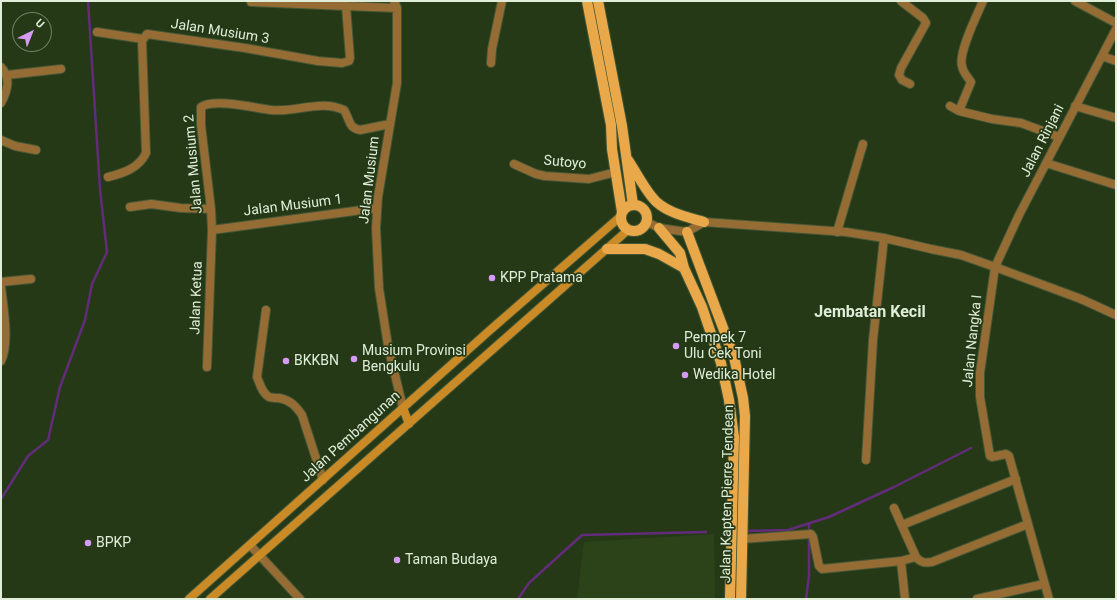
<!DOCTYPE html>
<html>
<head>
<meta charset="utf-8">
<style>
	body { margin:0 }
	#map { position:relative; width:1117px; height:600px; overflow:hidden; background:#253917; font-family:Roboto,sans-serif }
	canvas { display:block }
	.frame { position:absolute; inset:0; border:2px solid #e0edd8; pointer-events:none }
	.north { position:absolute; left:12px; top:12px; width:40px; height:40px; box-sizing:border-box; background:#253917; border:1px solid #708164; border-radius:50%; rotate:43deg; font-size:11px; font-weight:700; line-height:16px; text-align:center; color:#e0edd8 }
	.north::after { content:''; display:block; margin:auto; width:14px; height:18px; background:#d89af8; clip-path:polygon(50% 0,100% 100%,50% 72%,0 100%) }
</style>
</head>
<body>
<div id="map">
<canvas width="1117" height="600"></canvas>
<div class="frame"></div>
<div class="north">U</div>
</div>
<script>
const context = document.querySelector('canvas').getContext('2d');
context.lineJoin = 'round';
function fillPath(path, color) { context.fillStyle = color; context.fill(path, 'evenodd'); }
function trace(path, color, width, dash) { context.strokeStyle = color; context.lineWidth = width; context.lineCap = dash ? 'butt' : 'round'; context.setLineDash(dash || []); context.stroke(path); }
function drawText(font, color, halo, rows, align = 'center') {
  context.font = font + ' Roboto,sans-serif'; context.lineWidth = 3.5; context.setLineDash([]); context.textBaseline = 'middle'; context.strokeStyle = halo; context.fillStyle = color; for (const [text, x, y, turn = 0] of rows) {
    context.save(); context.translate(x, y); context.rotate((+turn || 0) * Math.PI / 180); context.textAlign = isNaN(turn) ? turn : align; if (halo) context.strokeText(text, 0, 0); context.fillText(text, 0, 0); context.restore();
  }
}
fillPath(new Path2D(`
	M714,534l1,65h-138l7,-57z`), '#2c431a');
trace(new Path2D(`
	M1,499l27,-43 20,-16 12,-53 25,-67 7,-36 15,-32 -7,-63 -12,-188
	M746,531l42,-1 41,-13 65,-30 77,-39
	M518,599l11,-16 53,-48 124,-3
	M806,599l3,-23v-52`), '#622c7b', 2.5);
const minor = new Path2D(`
	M394,1l3,7v75l-19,114 -2,31 3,60 9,58 15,62
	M901,1l22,17 3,5 -25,45 -2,7 3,5 8,4
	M1075,1l41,22
	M251,2l95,4
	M97,32l46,7
	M1102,56l14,5
	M491,63l1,-14 10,-48
	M1,67c10,11 7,23 0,36
	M7,75l54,-6
	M950,106l9,5 33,8 29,4 38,14
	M1075,106l41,12
	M959,111l12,-29c-3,-5 -8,-9 -9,-16 -4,-13 15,-51 21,-65
	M1,140l14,6 21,4
	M1046,163l70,22
	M514,164l22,10 9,2 44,3 27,-7
	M108,177c16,-4 31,-9 38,-24l-4,-112 5,-7 98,14 73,13 24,2 7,-2 1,-3 -4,-52 51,2
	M130,207l21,-3 30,4 30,1
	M212,230l165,-22
	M837,232l26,-88
	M1,282l30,-3
	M1,286c2,20 9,57 0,75
	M266,310l-9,67c3,7 5,16 12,20 3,1 7,1 10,1 11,2 17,8 23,17l21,65
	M207,367l5,-137 -1,-21 -10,-84v-18c13,-9 54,1 70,3 24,3 50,-11 73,0 6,9 4,18 16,20l30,-6
	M866,460l7,-120 11,-102
	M894,508l22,49c5,6 9,6 16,5l96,-38
	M902,525l114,-46
	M742,539l69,-5 2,3 6,29 3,3 79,-8 15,-4
	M250,545l50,54
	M901,561l4,38
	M977,599l67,-15
	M1049,599l-40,-143 -3,-2 -14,3 -2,-1 -10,-59v-24l15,-106 24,-52 97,-186`);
const tertiary = new Path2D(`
	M647,222l12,6 28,4 17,-10 142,10 38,6 47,11 30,6 34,12 86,32 35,16`);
const secondary = new Path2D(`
	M403,408l6,16
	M189,599l300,-268 132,-115
	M210,599l418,-369`);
const primary = new Path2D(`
	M587,1l24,124 1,24 10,63
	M598,1l24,125 11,79
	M628,160c8,12 15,26 24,37 11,15 35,20 52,25
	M621 218a13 13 0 1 1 26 0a13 13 0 1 1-26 0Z
	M659,228l21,25 4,15 18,39 19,56 8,37 5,37 -4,162
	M687,232l47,125 9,41 2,18 -4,183
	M607,249h38l14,5 25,14`);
trace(minor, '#435636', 10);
trace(tertiary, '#435636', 10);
trace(secondary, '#435636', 10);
trace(primary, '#435636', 12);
trace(minor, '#946c34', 8);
trace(tertiary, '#946c34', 8);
trace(secondary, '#ca8b26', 8);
trace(primary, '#e9a849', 10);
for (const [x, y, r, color] of [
	[492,278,4,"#d89af8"],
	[676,346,4,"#d89af8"],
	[354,359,4,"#d89af8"],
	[286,361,4,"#d89af8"],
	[685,375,4,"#d89af8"],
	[88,543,4,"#d89af8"],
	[397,560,4,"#d89af8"]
]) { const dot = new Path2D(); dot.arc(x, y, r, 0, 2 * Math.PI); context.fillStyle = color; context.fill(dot); trace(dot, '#253917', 1.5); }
drawText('14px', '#e0edd8', '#253917', [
	["Jalan Musium 3",220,32,9],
	["Jalan Rinjani",1043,141,-63],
	["Sutoyo",565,163,5],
	["Jalan Musium 2",194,164,-95],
	["Jalan Musium",370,180,-83],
	["Jalan Musium 1",293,206,-7],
	["Jalan Ketua",197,298,-88],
	["Jalan Nangka I",973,341,-84],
	["Jalan Pembangunan",351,437,-42],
	["Jalan Kapten Pierre Tendean",728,494,-89]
]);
drawText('14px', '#e0edd8', '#253917', [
	["KPP Pratama",500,278],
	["Pempek 7",684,338],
	["Ulu Cek Toni",684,354],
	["Musium Provinsi",362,351],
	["Bengkulu",362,367],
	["BKKBN",294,361],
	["Wedika Hotel",693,375],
	["BPKP",96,543],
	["Taman Budaya",405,560]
], 'left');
drawText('bold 16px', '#e0edd8', '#253917', [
	["Jembatan Kecil",870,313]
]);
</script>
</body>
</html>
